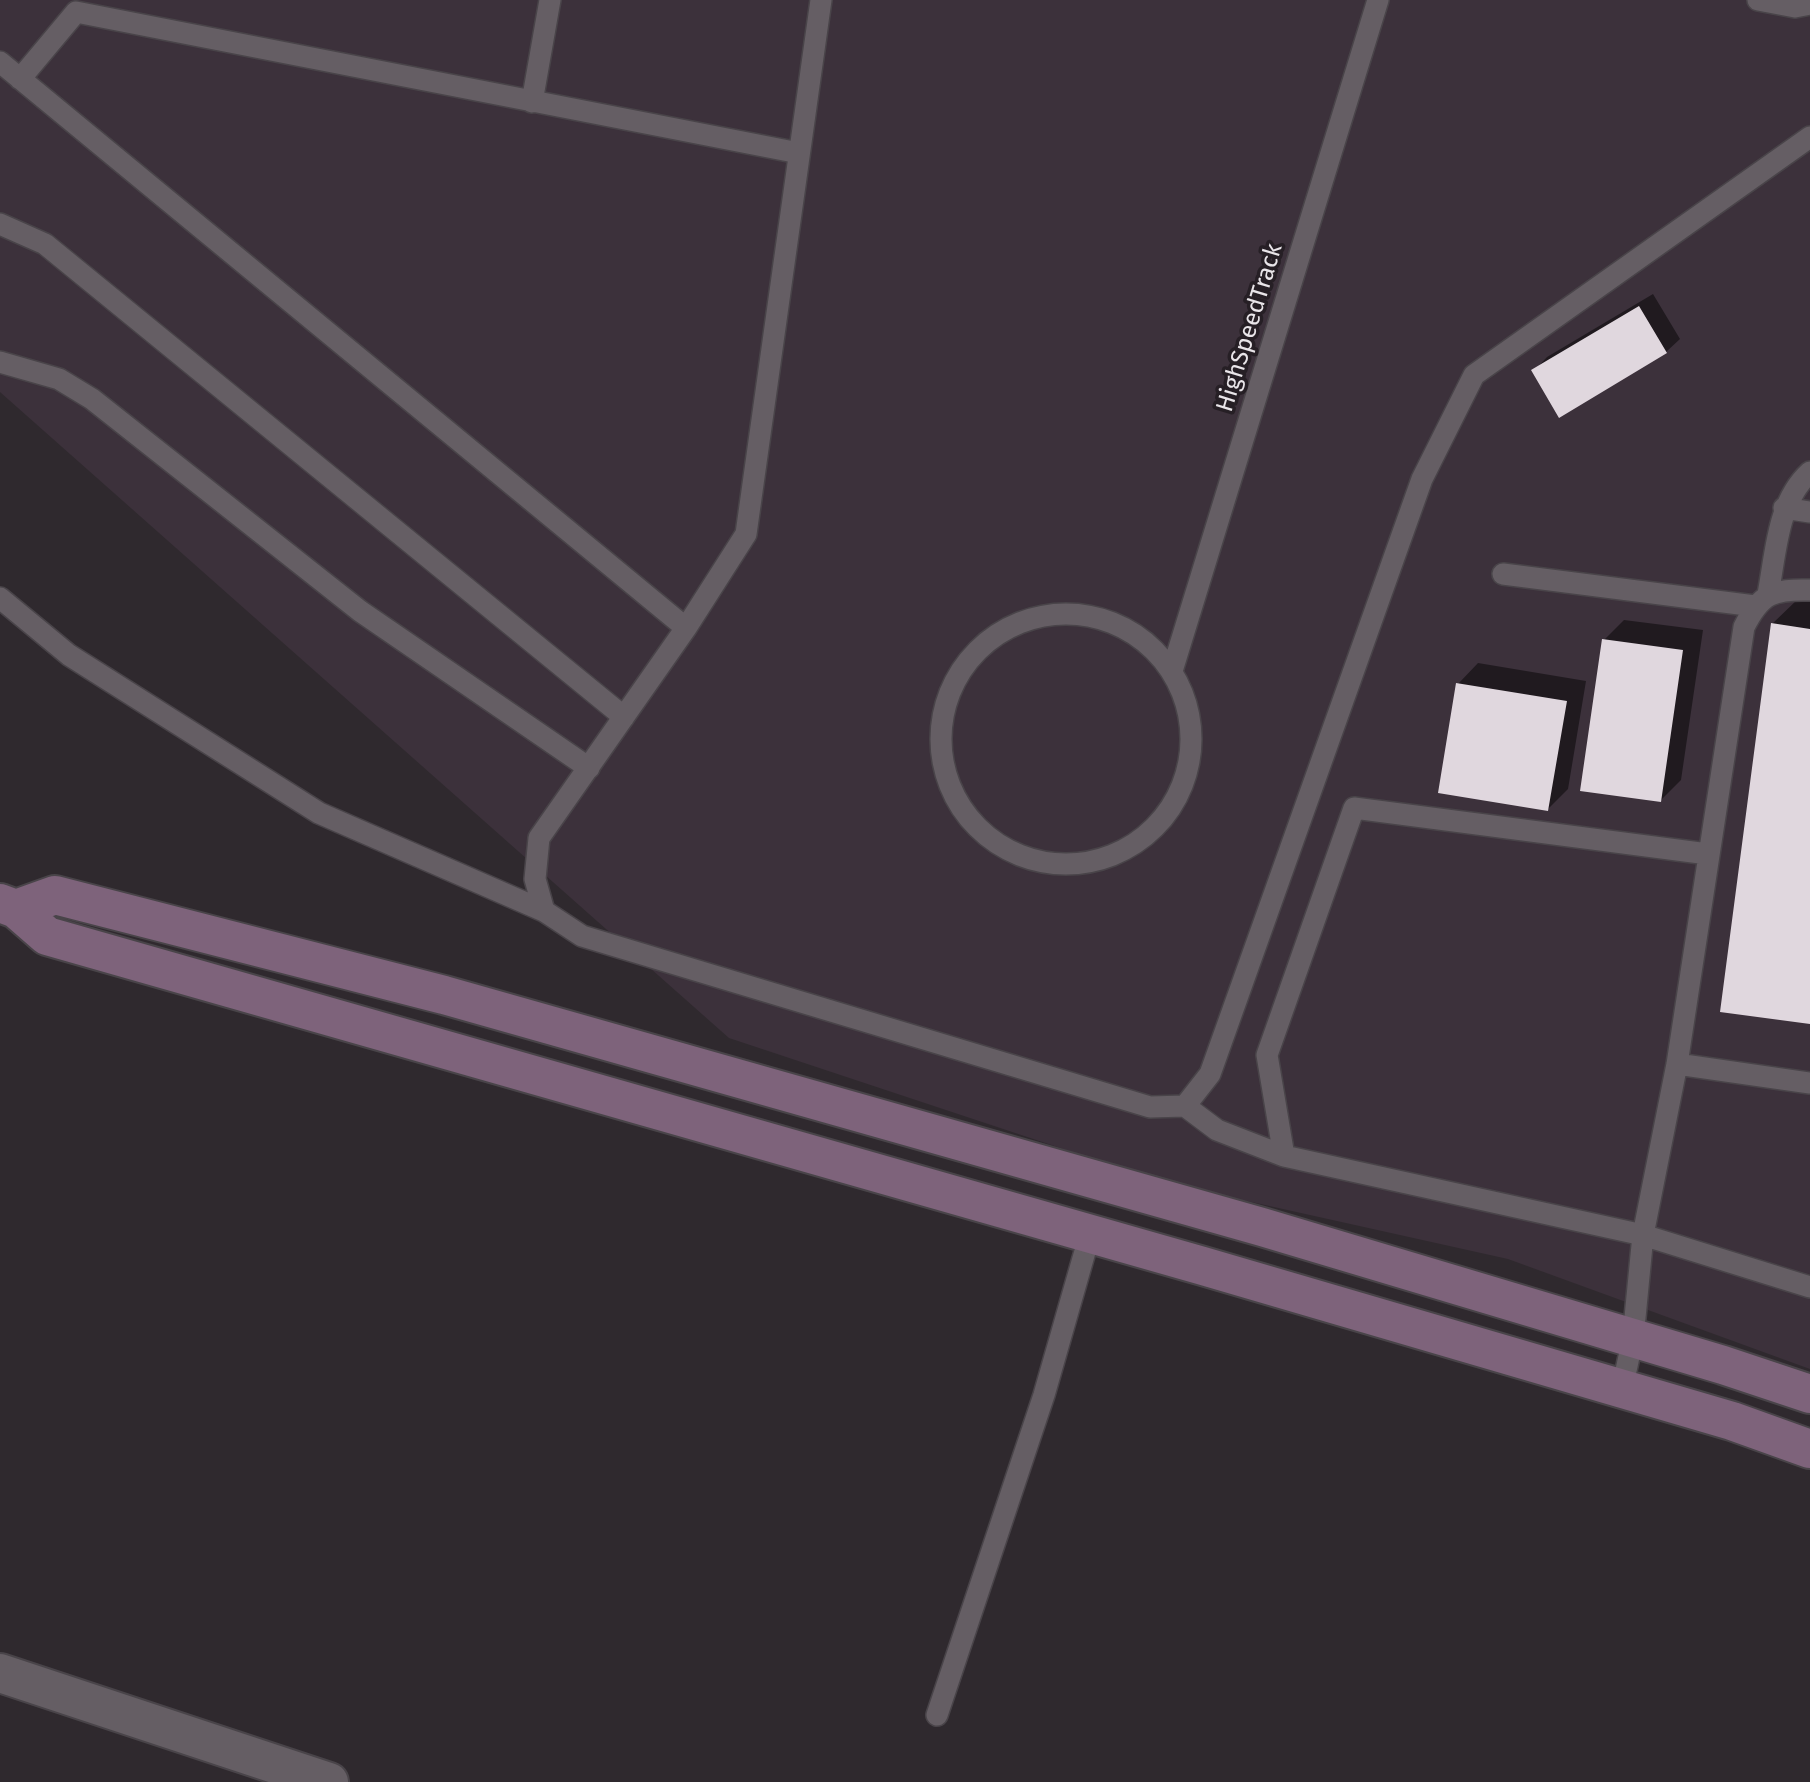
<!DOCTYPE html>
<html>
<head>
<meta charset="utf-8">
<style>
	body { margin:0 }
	canvas { display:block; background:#2f292e }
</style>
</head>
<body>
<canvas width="1810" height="1782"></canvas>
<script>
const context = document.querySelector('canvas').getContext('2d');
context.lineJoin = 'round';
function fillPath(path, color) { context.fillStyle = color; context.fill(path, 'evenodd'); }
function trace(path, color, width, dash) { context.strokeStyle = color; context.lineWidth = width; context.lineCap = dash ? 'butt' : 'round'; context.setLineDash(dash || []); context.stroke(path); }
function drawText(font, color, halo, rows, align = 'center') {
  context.font = font + ' "Fira Sans",sans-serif'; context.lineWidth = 7; context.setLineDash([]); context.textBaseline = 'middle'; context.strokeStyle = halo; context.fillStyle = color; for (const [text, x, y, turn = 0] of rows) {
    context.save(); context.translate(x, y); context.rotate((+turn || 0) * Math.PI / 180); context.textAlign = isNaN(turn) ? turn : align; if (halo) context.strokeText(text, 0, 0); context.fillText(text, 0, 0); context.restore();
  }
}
fillPath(new Path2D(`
	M0,0h1810v1369l-302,-110 -342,-76 -437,-145 -729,-646z`), '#3c313b');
fillPath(new Path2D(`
	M1653,294l27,45 -14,13 -106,63 -26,-44 13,-14z
	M1799,598l11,1v423l-38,-398z
	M1624,620l79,10 -22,150 -20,20 -57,-160z
	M1478,663l108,18 -18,108 -20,20 -90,-125z`), '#0007');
fillPath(new Path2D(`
	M1639,306l28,47 -108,65 -28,-48z
	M1771,623l39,6v395l-90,-12z
	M1602,639l81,11 -22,152 -81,-11z
	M1456,683l111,18 -19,110 -110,-18z`), '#e0d7de');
const lane = new Path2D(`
	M821,0l-75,534 -60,94 -147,210 -4,41 9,32 38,25 568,171 35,-1 25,-32 212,-595 52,-104 336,-238
	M1758,0l37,7 15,-3
	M0,62l686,566
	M20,79l56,-67 723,141
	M532,102l18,-102
	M0,224l45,20 579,473
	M0,362l59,17 33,20 268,212 229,157
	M1784,508l26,4
	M1503,574l252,32
	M1768,594c8,-41 9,-92 42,-122
	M0,598l69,57 250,158 225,98
	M941 739a125 125 0 1 1 250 0a125 125 0 1 1-250 0Z
	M1172,671l206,-671
	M1677,1064l133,19
	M1185,1106l32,24 67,26 359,79 34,-171 67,-437c17,-34 29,-38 66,-37
	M1284,1156l-17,-101 87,-247 354,46
	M1622,1389l11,-51 10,-103 167,52
	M937,1715l107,-320 46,-161`);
const street = new Path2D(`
	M0,1673l329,109`);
const secondary = new Path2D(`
	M0,903l16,6 31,27 1156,330 529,155 78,28
	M16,909l39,-14 389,100 818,232 461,138 87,29`);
trace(lane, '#494449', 24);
trace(street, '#494449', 42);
trace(secondary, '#494449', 42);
trace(lane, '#655e64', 21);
trace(street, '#655e64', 38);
trace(secondary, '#7e637b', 38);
drawText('24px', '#e9e5e9', '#261f25', [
	["HighSpeedTrack",1250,328,-73]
]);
</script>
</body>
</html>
